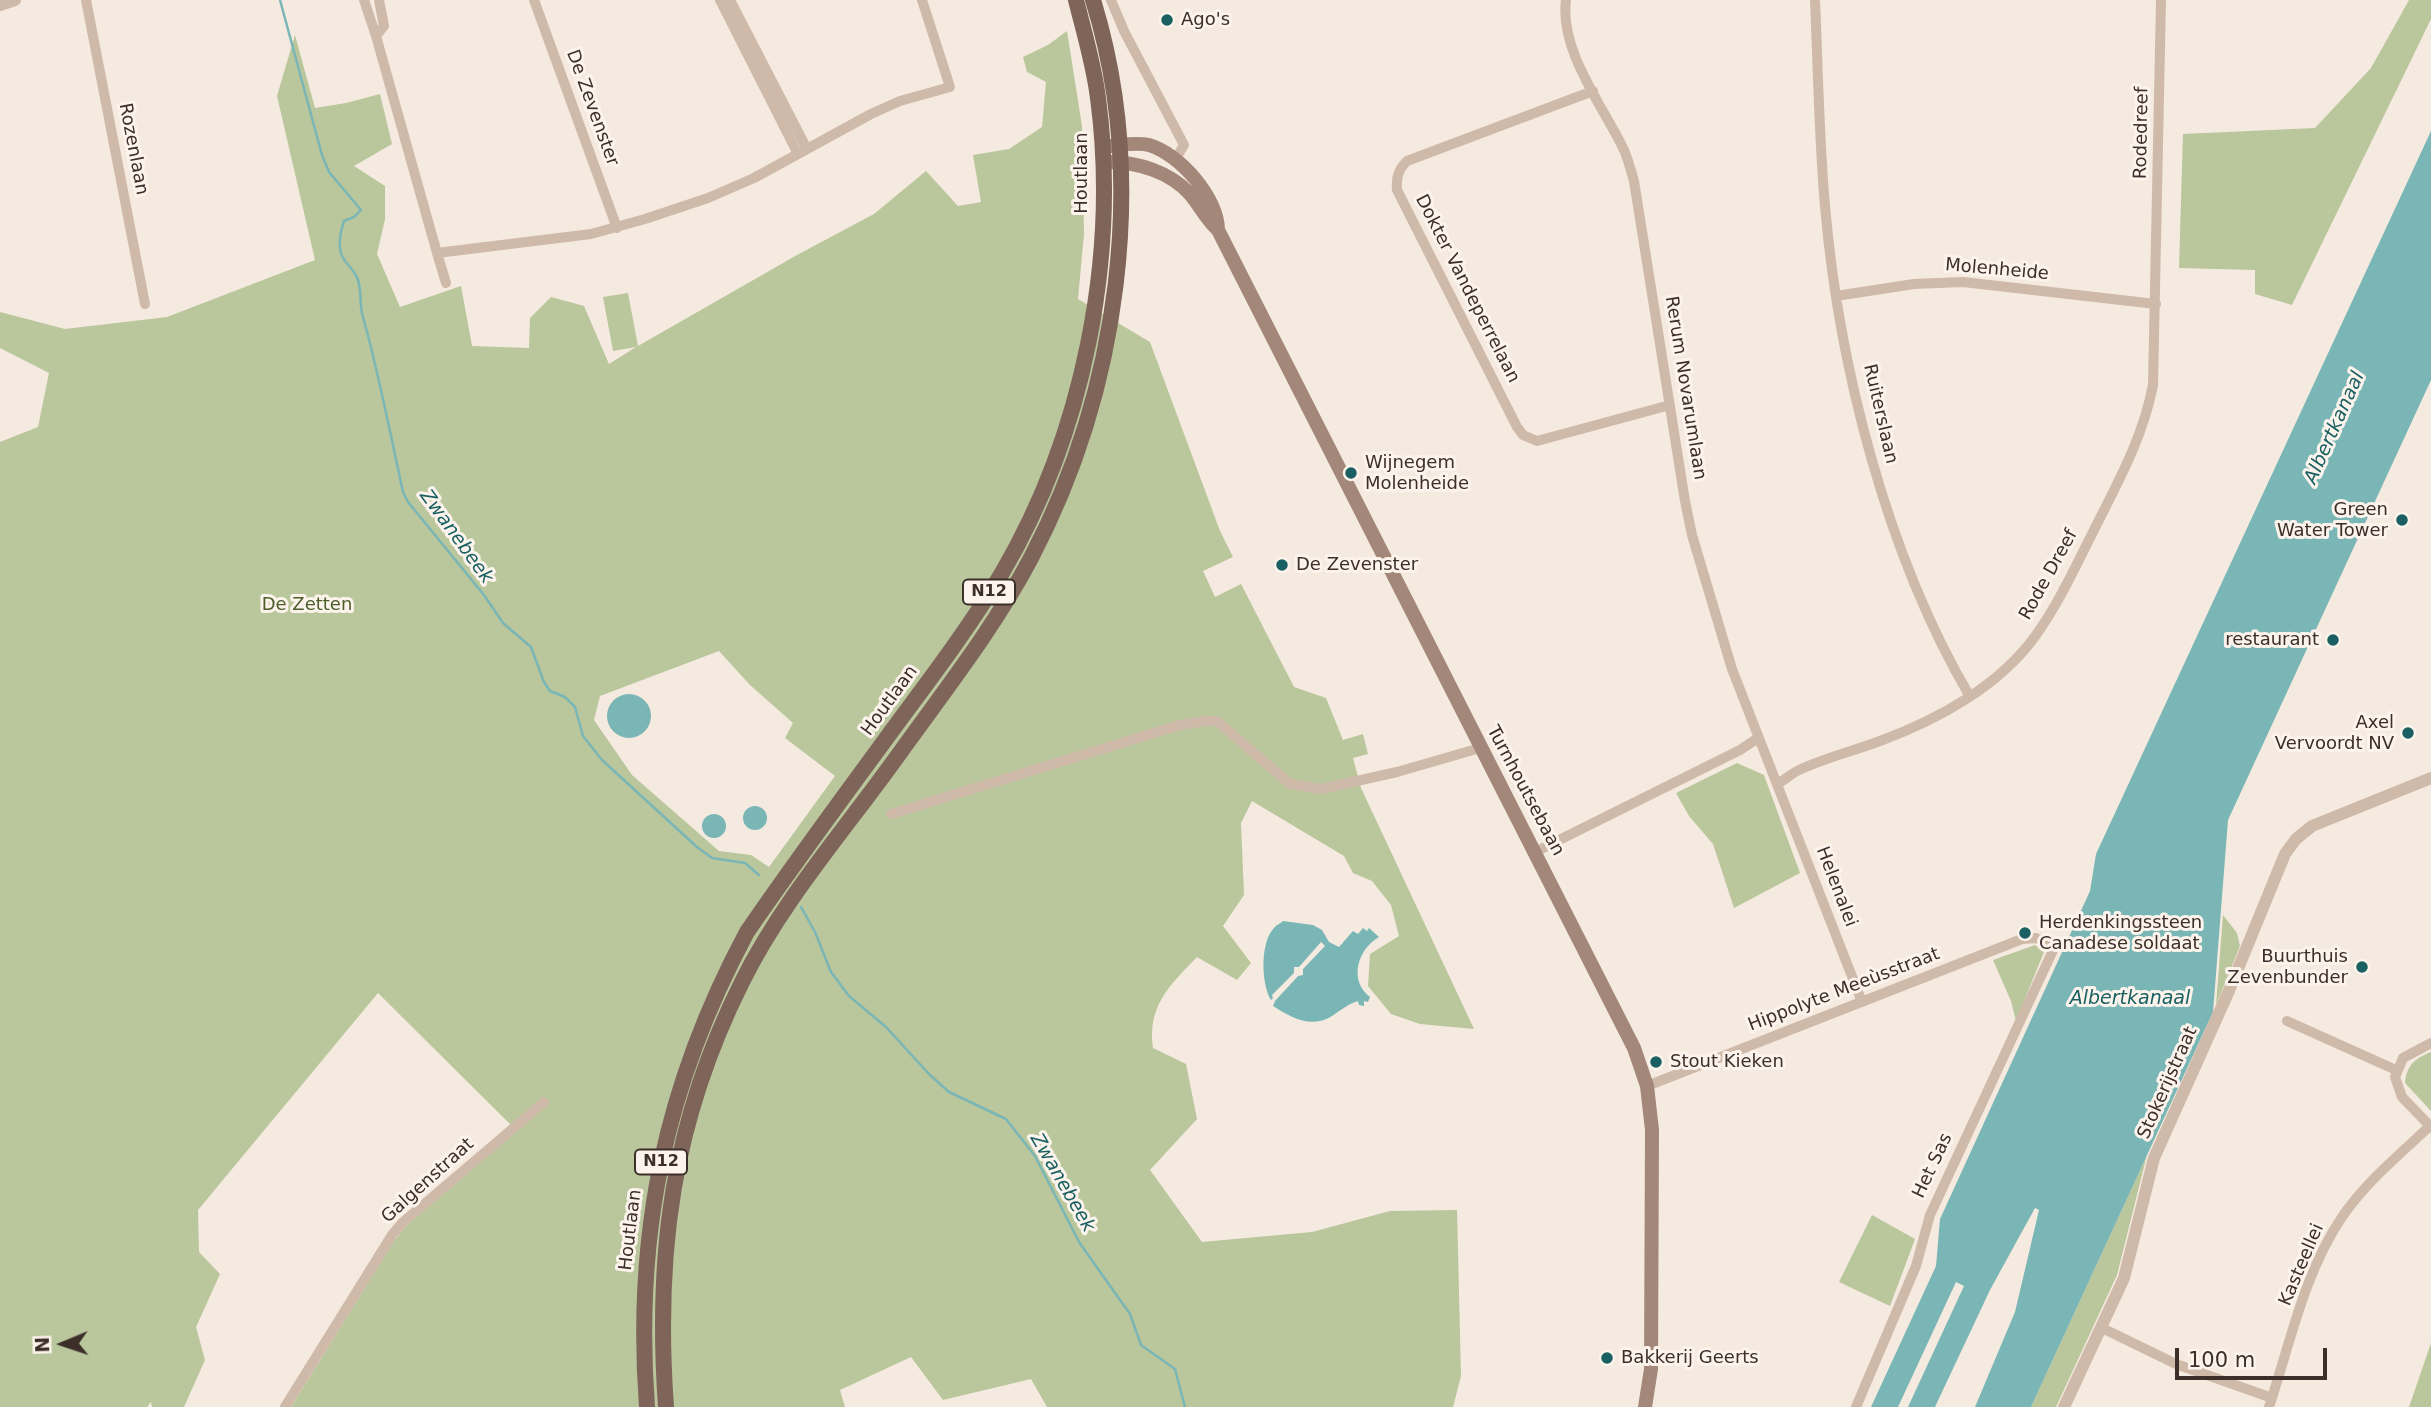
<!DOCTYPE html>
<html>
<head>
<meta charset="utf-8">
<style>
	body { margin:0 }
	#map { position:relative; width:2431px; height:1407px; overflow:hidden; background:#f5eadf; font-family:"DejaVu Sans",sans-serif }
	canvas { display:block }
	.north { position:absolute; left:28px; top:1309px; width:70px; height:70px; -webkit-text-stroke:5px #fcf4ec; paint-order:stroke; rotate:268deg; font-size:19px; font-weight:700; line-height:28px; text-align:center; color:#3c2e29 }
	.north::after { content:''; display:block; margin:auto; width:24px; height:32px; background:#3c2e29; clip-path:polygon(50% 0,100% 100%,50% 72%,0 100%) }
	.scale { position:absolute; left:2175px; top:1348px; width:152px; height:32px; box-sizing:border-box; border:4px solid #3c2e29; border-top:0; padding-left:9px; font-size:21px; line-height:24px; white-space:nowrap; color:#3c2e29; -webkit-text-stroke:5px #fcf4ec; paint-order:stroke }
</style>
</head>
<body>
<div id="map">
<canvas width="2431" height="1407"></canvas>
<div class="north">N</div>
<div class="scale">100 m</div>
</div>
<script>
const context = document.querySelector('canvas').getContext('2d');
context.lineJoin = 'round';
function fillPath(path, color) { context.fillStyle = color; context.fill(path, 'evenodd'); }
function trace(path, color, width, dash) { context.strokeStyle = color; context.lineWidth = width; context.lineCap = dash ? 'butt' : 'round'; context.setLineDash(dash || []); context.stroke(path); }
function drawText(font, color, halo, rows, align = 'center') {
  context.font = font + ' "DejaVu Sans",sans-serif'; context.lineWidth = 6; context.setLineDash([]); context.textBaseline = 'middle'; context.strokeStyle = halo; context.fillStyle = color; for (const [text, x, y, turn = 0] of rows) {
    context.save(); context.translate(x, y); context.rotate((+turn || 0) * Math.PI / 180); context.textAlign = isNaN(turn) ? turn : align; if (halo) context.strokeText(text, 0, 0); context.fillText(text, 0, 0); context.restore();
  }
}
fillPath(new Path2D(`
	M2409,0h22v19l-139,286 -37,-11v-24l-76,-2 4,-134 132,-6 56,-60z
	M1067,31l15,95 2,108 -6,65 72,43 70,189 13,26 -30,14 12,26 26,-13 53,103 32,11 17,42 20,-6 5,20 -15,4 8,30 113,241 -54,-5 -29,-10 -23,-28 2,-32 29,-18 -8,-31 -19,-24 -19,-8 -9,-17 -92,-55 -11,22 3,72 -21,31 28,37 -14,17 -40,-23c-27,28 -50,49 -44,91l33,16 11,55 -47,51 52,72 110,-10 78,-21 67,-1 4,166 -8,31h-406l-16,-28 -88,21 -32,-43 -71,33 5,17h-554l103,-166 12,-15 111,-95 -139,-138 -180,217 1,42 21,22 -24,53 9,33 -21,47h-32l-1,-5 -4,5h-147v-965l38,-15 11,-54 -49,-25v-36l65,17 102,-12 148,-57 -38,-164 18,-61 20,73 31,-5 34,-9 12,50 -38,22 31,20v33l-8,35 23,53 61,-21 11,60 57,2 1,-30 21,-21 33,9 25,58 27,-17 -23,4 -10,-54 25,-4 10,53 159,-91 77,-41 52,-43 32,35 23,-4 -8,-47 36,-6 33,-22 4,-45 -19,-10 -4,-15 25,-12zM719,651l31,34 43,38 -8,15 50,38 -66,91 -18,-12 -32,-4 -87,-76 -38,-55 6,-24z
	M1737,763l27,12 36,98 -66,35 -21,-64 -24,-28 -13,-23z
	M2223,915l14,18 3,13 -24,59z
	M2035,945l9,7 -28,69 -5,-20 -18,-41z
	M2431,1052v59l-26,-28c2,-18 9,-24 26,-31z
	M2147,1155l-30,120 -61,132h-25z
	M1872,1215l43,24 -25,67 -51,-24z
	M2431,1343v64h-22z`), '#bac69c');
fillPath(new Path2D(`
	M2431,131v249l-203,440 -15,192 -182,395h-56l40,-95 24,-102 -4,-2 -45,82 -55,117h-27l56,-121 -8,-4 -58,125h-27l65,-141 4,-47 150,-328 6,-37z
	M607 716a22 22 0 1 1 44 0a22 22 0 1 1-44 0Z
	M743 818a12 12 0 1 1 24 0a12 12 0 1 1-24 0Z
	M702 826a12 12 0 1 1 24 0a12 12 0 1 1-24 0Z
	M1283,921l30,4 9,5 7,12 10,5 14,-16 5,3 5,-6 4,3 2,-3 10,9c-21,12 -31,43 -9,60l-2,5 -4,-1v5l-5,-1 -1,-4c-10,3 -17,9 -26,15 -21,13 -40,2 -59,-10l2,-5 23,-25 5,-1v-6l22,-23 -4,-4 -22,25h-5v6l-22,22 1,3 -2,2c-10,-16 -11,-58 3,-72 2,-3 6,-4 9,-7z`), '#7ab6b6');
trace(new Path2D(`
	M280,0l42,155 7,17 32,38 -7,7 -10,4c-3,9 -6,22 -3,32 3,11 14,16 17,27 4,12 1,25 5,37 16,57 27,116 40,175l5,10 76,93 19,28 28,24 13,35 6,9 15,6 10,10 8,29 19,24 95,87 15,11 33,5 14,12
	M801,907l14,25 16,40 18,24 37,31 43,47 20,18 57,27 29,37 44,86 51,72 11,31 34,24 10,38`), '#7ab6b6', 2.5);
trace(new Path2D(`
	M86,0l59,304
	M364,0l12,36 61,217 154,-19 54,-15 63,-21 46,-20 117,-64 29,-13 50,-14 -28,-87
	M534,0l83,228
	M720,0l78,154
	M730,0l77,149
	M1111,0l13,31 60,114 -9,15
	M1566,0c-7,50 37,106 58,150 4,9 7,21 10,31l51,320 7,34 40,134 130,333
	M1815,0c3,69 4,138 10,206 14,162 62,349 144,489
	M376,36l8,-10 -5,-26
	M1593,91l-186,70c-9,9 -11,17 -10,29l120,237 6,8 14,6 133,-36
	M437,253l9,30
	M1836,296l78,-12 49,-2 193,22
	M1777,784c8,-4 15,-11 22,-14 26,-12 54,-19 81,-29 57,-21 120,-55 156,-106 23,-32 39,-68 57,-103 24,-48 50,-94 60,-147l8,-385
	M891,814l289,-89 25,-4h12l73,63 31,5 76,-17 83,-24
	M1535,852l205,-102 18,-12
	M2287,1021l109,49
	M1647,1086l375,-147 14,-1 19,8 -125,269 -14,51 -60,141
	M2430,1126l-28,-29 -7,-20 8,-19 28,-15
	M2102,1328l74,36 96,34
	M285,1407l107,-172 10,-12 142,-121
	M2269,1407c21,-63 35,-134 73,-190 24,-35 58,-63 89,-92`), '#cfb9a9', 10);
trace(new Path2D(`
	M0,5l15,-5
	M2064,1407l60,-129 30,-120 74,-165 57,-139 11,-15 16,-13 119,-48`), '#cfb9a9', 12);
trace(new Path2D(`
	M1111,146c12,-1 26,-4 38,-1 31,9 69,53 69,85
	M1108,162c30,0 62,10 82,32 10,12 16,25 28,36l416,818 13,38 5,44 -1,239 -6,38`), '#a38779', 14);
trace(new Path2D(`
	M647,1407c-13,-173 18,-322 100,-475 50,-73 103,-144 155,-215 35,-47 70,-94 100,-144 81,-138 117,-316 96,-475 -4,-33 -14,-66 -22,-98
	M666,1407c-11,-154 6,-285 76,-425 39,-79 100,-149 152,-221 47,-66 99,-131 137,-203 87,-166 118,-377 62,-558`), '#7f6459', 16);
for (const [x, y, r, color] of [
	[1167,20,7,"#1a6062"],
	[1351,473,7,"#1a6062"],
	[2402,520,7,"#1a6062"],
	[1282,565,7,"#1a6062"],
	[2333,640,7,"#1a6062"],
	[2408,733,7,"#1a6062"],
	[2025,933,7,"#1a6062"],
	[2362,967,7,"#1a6062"],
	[1656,1062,7,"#1a6062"],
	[1607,1358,7,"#1a6062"]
]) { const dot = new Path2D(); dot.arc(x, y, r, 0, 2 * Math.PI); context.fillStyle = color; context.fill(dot); trace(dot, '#fcf4ec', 2.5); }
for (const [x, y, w] of [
	[989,592,52],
	[661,1162,52]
]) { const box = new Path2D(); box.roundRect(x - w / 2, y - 12.5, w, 25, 5); context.fillStyle = '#fcf4ec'; context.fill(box); trace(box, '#3c2e29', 2); }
drawText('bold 16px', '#3c2e29', null, [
	["N12",989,592],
	["N12",661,1162]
]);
drawText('18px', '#3c2e29', '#fcf4ec', [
	["Ago's",1181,20],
	["Wijnegem",1365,463],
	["Molenheide",1365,484],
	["Green",2388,510,"right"],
	["Water Tower",2388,531,"right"],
	["De Zevenster",1296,565],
	["restaurant",2319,640,"right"],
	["Axel",2394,723,"right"],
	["Vervoordt NV",2394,744,"right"],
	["Herdenkingssteen",2039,923],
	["Canadese soldaat",2039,944],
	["Buurthuis",2348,957,"right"],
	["Zevenbunder",2348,978,"right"],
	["Stout Kieken",1670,1062],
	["Bakkerij Geerts",1621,1358]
], 'left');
drawText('18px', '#3c2e29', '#fcf4ec', [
	["De Zevenster",592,108,70],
	["Rodedreef",2142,133,-89],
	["Rozenlaan",133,149,79],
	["Houtlaan",1082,173,-90],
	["Molenheide",1997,270,5],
	["Dokter Vandeperrelaan",1467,289,63],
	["Rerum Novarumlaan",1685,388,81],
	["Ruiterslaan",1880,414,77],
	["Rode Dreef",2049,575,-61],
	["Houtlaan",890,701,-54],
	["Turnhoutsebaan",1525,791,62],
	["Helenalei",1836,887,69],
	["Hippolyte Meeùsstraat",1844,990,-21],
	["Stokerijstraat",2168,1083,-66],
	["Het Sas",1933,1166,-65],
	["Galgenstraat",428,1181,-42],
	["Houtlaan",631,1230,-83],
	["Kasteellei",2302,1265,-67]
]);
drawText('18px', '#4c5d2a', '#fcf4ec', [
	["De Zetten",307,605]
]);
drawText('italic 19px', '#1a6062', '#fcf4ec', [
	["Albertkanaal",2335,428,-66],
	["Zwanebeek",456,537,54],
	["Albertkanaal",2130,999],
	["Zwanebeek",1062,1183,60]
]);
</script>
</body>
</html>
